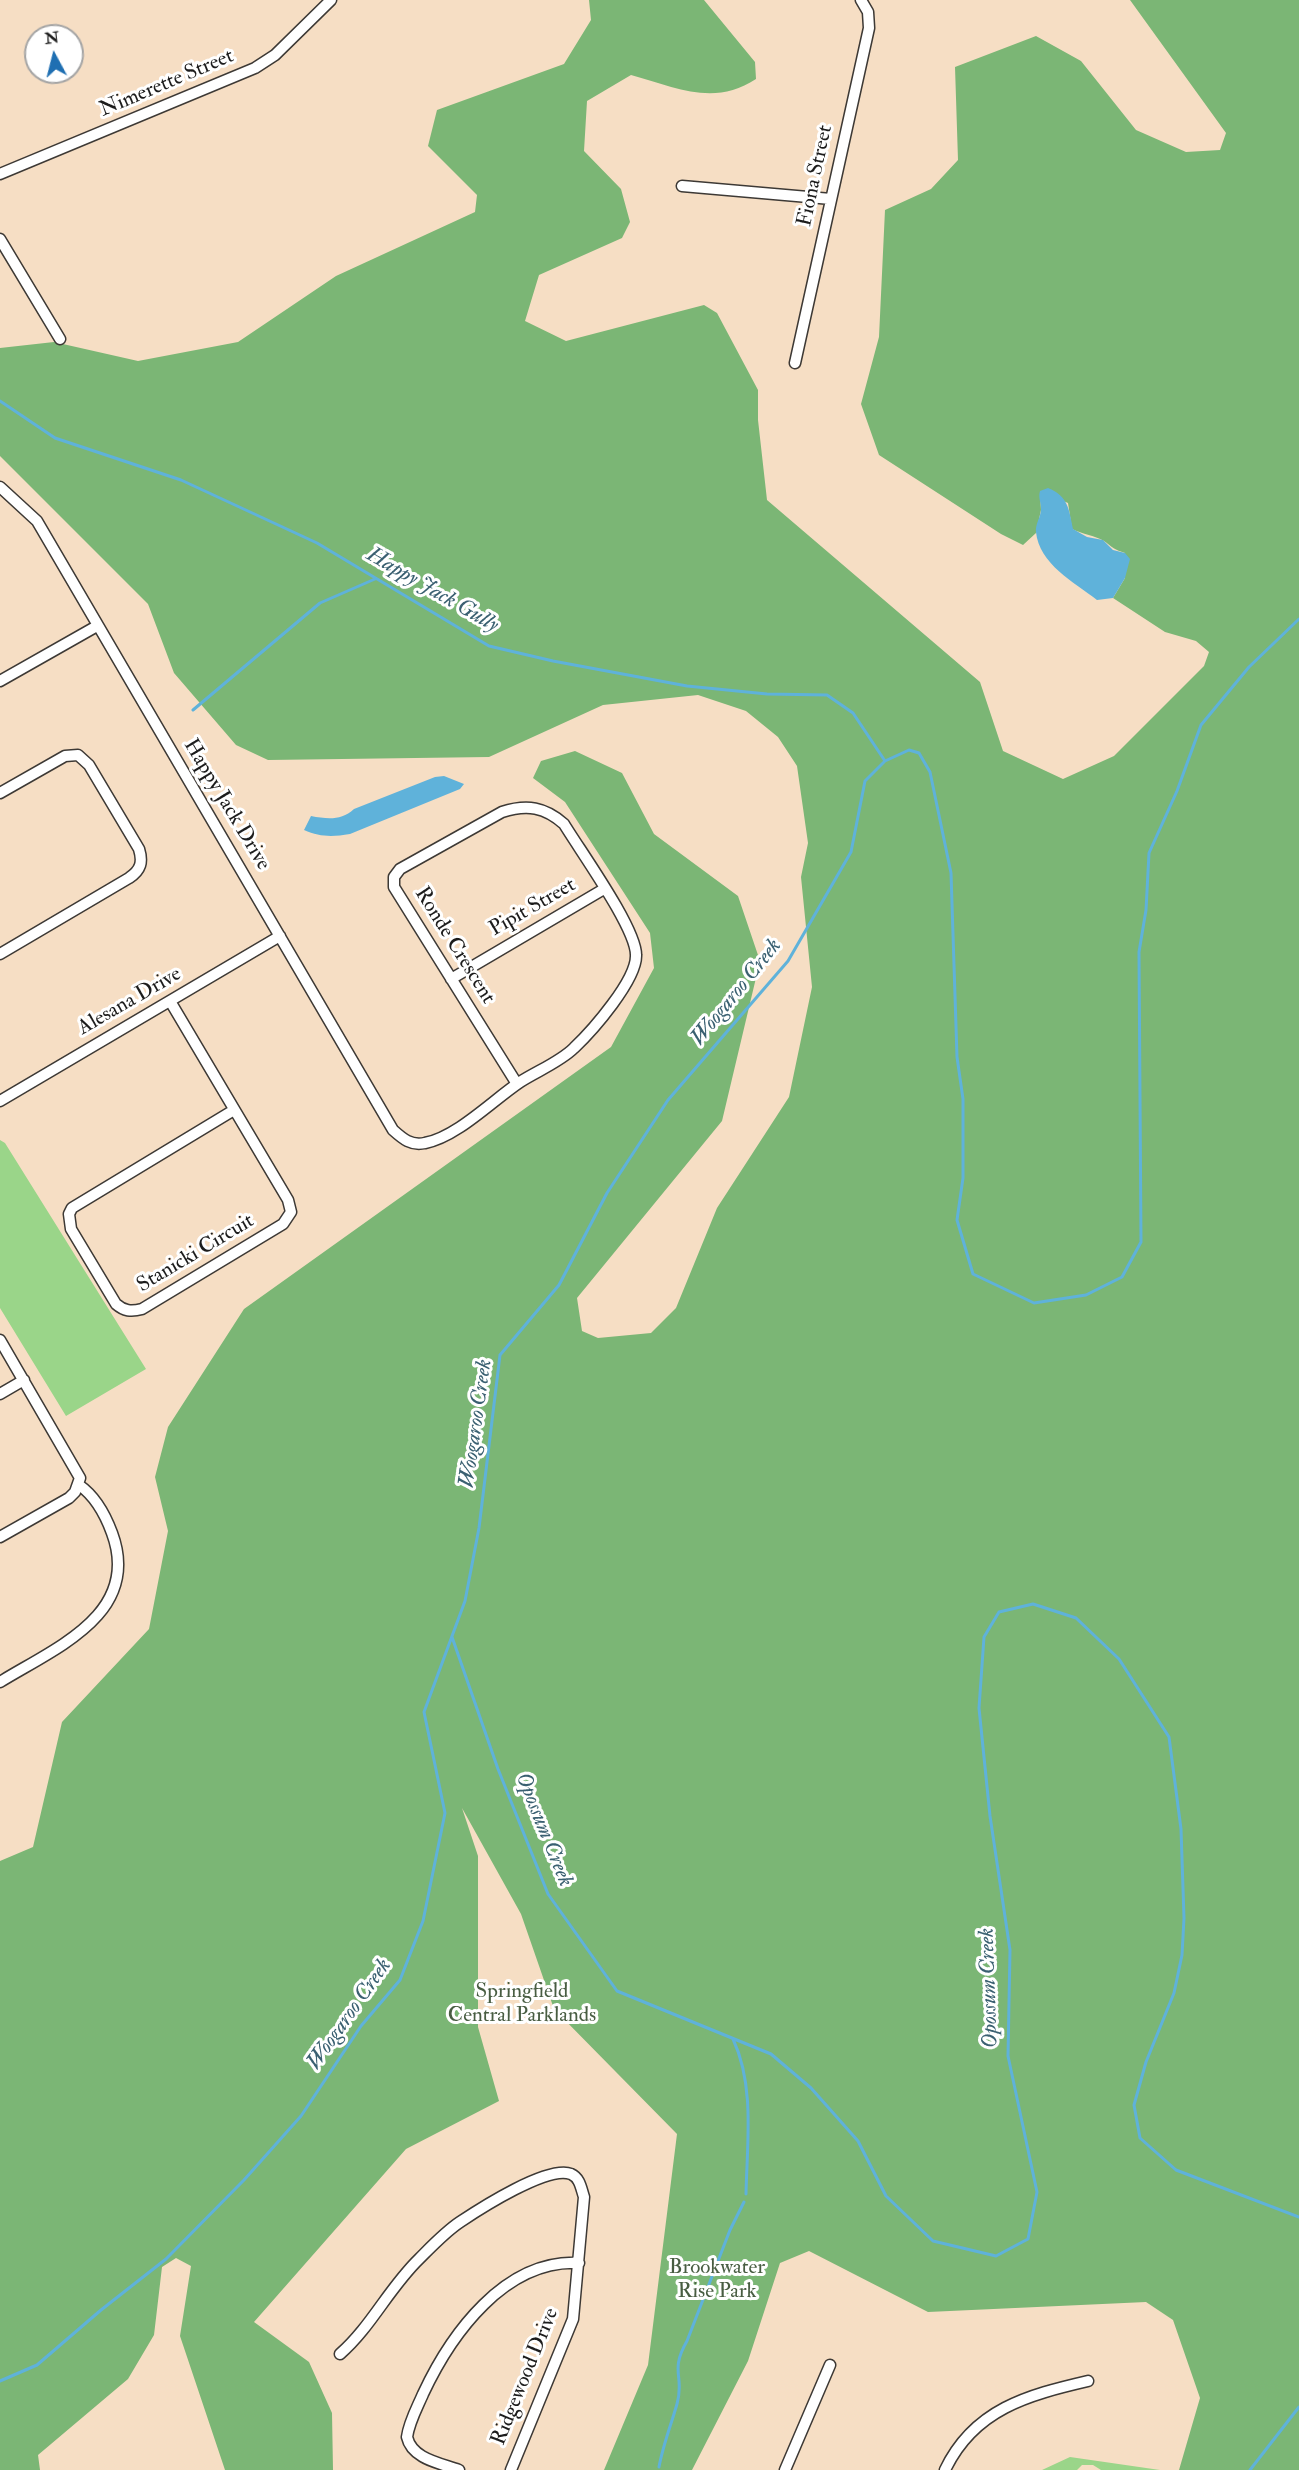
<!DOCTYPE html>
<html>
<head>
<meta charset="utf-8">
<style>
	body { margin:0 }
	#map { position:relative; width:1299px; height:2470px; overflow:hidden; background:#f6dec4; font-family:"IM FELL Double Pica",serif }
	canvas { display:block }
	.north { position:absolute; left:24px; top:24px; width:60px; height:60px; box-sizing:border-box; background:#fff; border:2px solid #a4a4a4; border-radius:50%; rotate:353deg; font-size:16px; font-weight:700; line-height:24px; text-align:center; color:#1c1c1c }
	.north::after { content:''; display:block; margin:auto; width:21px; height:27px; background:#1f6fb2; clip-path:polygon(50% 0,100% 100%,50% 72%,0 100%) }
</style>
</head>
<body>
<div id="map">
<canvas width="1299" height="2470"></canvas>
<div class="north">N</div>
</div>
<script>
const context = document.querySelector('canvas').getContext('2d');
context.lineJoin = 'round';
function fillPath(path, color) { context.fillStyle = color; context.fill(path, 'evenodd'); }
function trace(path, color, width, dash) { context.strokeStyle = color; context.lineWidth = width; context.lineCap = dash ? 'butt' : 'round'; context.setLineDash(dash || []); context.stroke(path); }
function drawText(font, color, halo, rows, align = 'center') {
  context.font = font + ' "IM FELL Double Pica",serif'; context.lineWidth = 6; context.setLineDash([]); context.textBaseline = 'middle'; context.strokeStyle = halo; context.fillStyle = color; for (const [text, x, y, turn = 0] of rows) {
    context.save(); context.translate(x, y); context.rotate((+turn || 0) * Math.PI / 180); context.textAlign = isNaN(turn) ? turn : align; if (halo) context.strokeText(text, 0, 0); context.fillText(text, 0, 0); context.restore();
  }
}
fillPath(new Path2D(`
	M0,1140l5,3 141,226 -80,47 -66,-108z
	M1070,2457l90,13h-59l-8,-5h-11l-5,5h-35z`), '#9ad589');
fillPath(new Path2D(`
	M589,0h115l51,62 1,17c-42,28 -81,8 -125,-4l-44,26 -3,50 37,38 9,33 -8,16 -83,37 -14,46 41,20 138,-36 13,8 41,77v30l9,80 213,182 23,69 60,28 51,-23 90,-90 5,-14 -13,-11 -31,-9 -52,-34 12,-20v-25c-10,-3 -13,-6 -21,-12 -8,-5 -22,-7 -32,-12l-4,-26 -28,-12 1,19 -5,23 -13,12 -22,-11 -122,-79 -18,-51 18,-67 6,-127 46,-21 27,-29 -3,-93 81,-31 45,25 55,69 50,22 34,-2 6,-17 -96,-133h169v2470h-120l21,-72 -27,-78 -27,-18 -218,10 -119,-61 -29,12 -32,98 -56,109h-88l44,-105 29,-231 -123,-125 -33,-95 -59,-106 16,48v171l21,74 -93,48 -152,173 55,40 23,51 1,57h-108l-45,-134 11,-70 -15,-8 -14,9 -8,68 -26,44 -90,76 2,15h-40v-609l33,-14 29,-125 87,-93 19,-98 -13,-54 13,-50 76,-118 367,-262 43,-79 -4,-35 -85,-131 -32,-24 8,-17 34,-10 47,22 32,61 84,62 22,65 -38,160 -145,177 5,33 16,7 53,-5 25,-25 41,-100 72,-111 23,-110 -11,-110 7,-34 -11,-77 -19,-29 -32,-26 -48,-16 -95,10 -114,52 -221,3 -32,-15 -62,-72 -26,-69 -148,-148v-108l54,-6 84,19 100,-19 98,-66 139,-64 2,-17 -49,-49 9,-36 127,-46 27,-44z`), '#7bb675');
fillPath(new Path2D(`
	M1048,488c20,8 21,21 25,41l14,8 16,3 10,10 12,3 5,6 -5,19 -12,20 -16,2c-23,-18 -58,-36 -61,-68 -1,-8 5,-15 5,-23 0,-7 -3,-11 -1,-18z
	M444,776l20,8 -4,5 -110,45c-18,3 -30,3 -46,-4l7,-14c16,3 30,5 43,-7l81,-32z`), '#5fb2da');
trace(new Path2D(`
	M0,401l55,37 126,42 136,63 172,103 64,15 134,25 80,8 60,1 26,18 32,48
	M193,710l127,-107 55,-24
	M452,1637l46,132 50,125 69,97 154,63 40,34 47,53 28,55 47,45 63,15 32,-17 9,-47 -29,-136 2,-106 -20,-134 -11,-108 5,-71 15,-25 34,-8 43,14 43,41 50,78 12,92 3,89 -2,37 -8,38 -28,69 -12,43 6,33 36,32 123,47
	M733,2039c22,47 14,104 13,155
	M0,2381l37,-16 64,-55 65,-51 78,-79 57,-64 60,-90 39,-46 23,-59 22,-108 -21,-101 41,-111 14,-73 21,-173 59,-70 48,-92 61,-93 120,-139 63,-109 14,-71 20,-20 24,-11 10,3 11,19 21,101 6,184 6,42v79l-6,42 16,54 61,29 52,-8 36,-18 19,-35 -2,-290 7,-42 3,-57 28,-62 24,-66 48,-58 50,-48
	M659,2467c4,-22 12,-42 18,-63 8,-28 -8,-32 10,-63l43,-111 14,-28
	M1250,2470l49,-63`), '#5fb2da', 3);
const street = new Path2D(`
	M0,174l255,-106 20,-13 56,-55
	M682,186l149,13
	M0,239l60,100
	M795,363l74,-335 -1,-16 -7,-12
	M0,487l37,34 356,609c10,9 18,16 32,13 32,-6 68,-43 95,-61 17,-11 40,-20 54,-34 18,-17 63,-68 62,-93 0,-27 -55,-103 -72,-131 -19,-17 -37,-20 -62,-12l-102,57 -6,8v10l123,197
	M0,681l97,-55
	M0,793l65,-37 13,-1 11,10 50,84c4,13 2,21 -10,29l-129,76
	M451,979l153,-90
	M170,1001l118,199 3,12 -8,12 -141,85c-11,3 -18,2 -26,-5l-45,-75 -2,-15 3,-6 162,-98
	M0,1101l280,-165
	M0,1340l80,138 -5,14 -6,6 -69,39
	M0,1394l24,-14
	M0,1682c55,-34 142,-68 112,-149 -7,-19 -17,-37 -33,-48
	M340,2354c31,-27 49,-66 79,-95 12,-12 26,-27 41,-37 21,-14 88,-57 111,-48 9,4 10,14 13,23l-11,122 -62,151
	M459,2470c-19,-7 -47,-11 -52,-33 2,-15 10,-29 16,-43 28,-60 82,-135 156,-131
	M785,2470l45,-105
	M945,2470c29,-61 83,-75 143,-89`);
trace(street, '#3d3935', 13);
trace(street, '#fff', 10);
drawText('21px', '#1c1c1c', '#fff', [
	["Nimerette Street",167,84,-23],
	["Fiona Street",816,176,-78],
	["Happy Jack Drive",226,805,59],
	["Pipit Street",533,908,-30],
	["Ronde Crescent",454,946,58],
	["Alesana Drive",130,1002,-30],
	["Stanicki Circuit",196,1254,-31],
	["Ridgewood Drive",526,2377,-68]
]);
drawText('21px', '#485d42', '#fff', [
	["Springfield",522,1992],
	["Central Parklands",522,2016],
	["Brookwater",717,2268],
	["Rise Park",717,2292]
]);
drawText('italic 22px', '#3a6071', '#fff', [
	["Happy Jack Gully",432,591,30],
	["Woogaroo Creek",737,993,-51],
	["Woogaroo Creek",477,1424,-82],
	["Opossum Creek",543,1830,68],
	["Opossum Creek",990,1988,-92],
	["Woogaroo Creek",350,2015,-55]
]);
</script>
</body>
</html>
